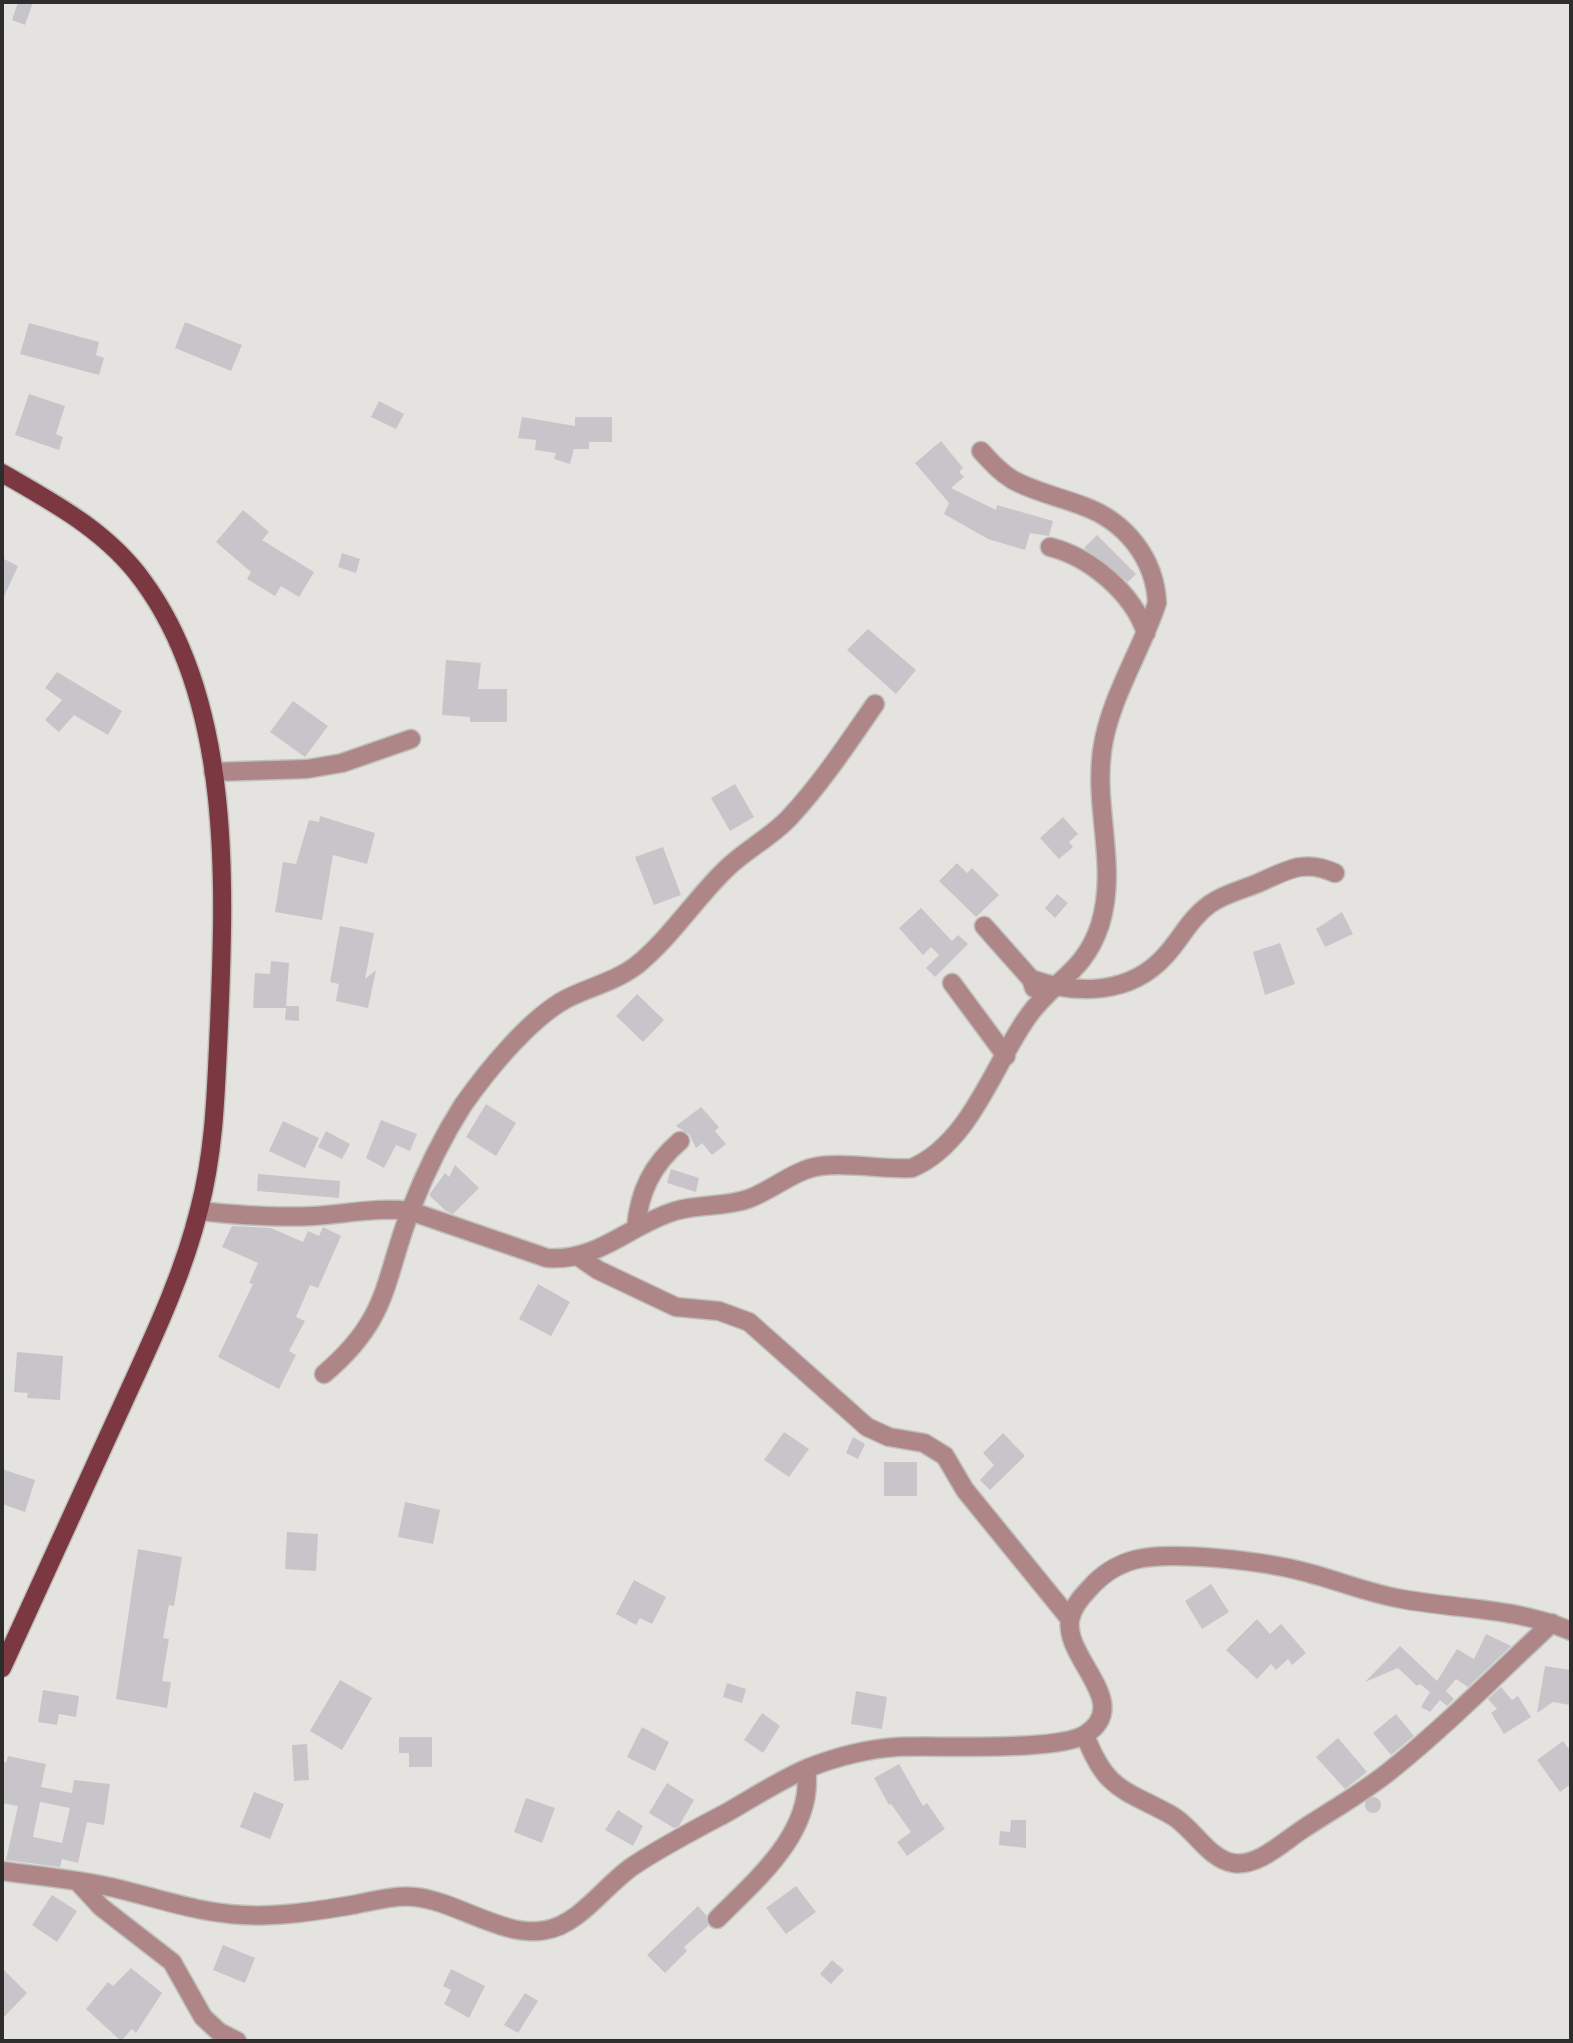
<!DOCTYPE html>
<html>
<head>
<meta charset="utf-8">
<style>
	body { margin:0 }
	#map { position:relative; width:1573px; height:2043px; overflow:hidden; background:#e4e3df; font-family:"Golos Text",sans-serif }
	canvas { display:block }
	.frame { position:absolute; inset:0; border:4px solid #2d2d2b; pointer-events:none }
</style>
</head>
<body>
<div id="map">
<canvas width="1573" height="2043"></canvas>
<div class="frame"></div>
</div>
<script>
const context = document.querySelector('canvas').getContext('2d');
context.lineJoin = 'round';
function fillPath(path, color) { context.fillStyle = color; context.fill(path, 'evenodd'); }
function trace(path, color, width, dash) { context.strokeStyle = color; context.lineWidth = width; context.lineCap = dash ? 'butt' : 'round'; context.setLineDash(dash || []); context.stroke(path); }
fillPath(new Path2D(`
	M18,2h15l-8,23 -13,-5z
	M185,322l57,23 -11,26 -56,-23z
	M29,323l70,19 -3,13 8,3 -5,17 -79,-21z
	M29,394l36,12 -9,28 7,3 -4,13 -44,-15z
	M379,401l25,13 -8,15 -25,-12z
	M522,417l53,9v-9h37v25h-23v7h-15l-4,15 -16,-5 2,-6 -21,-3 1,-10 -18,-2z
	M941,441l22,27 -4,4 5,5 -13,11 45,22 1,-5 56,16 -4,15 -19,-3 -5,17 -37,-11 -44,-25 5,-11 -34,-40z
	M243,510l26,22 -7,8 52,32 -15,25 -18,-11 -6,10 -28,-17 4,-7 -35,-30z
	M1097,535l39,39 -8,8 -44,-34z
	M342,553l18,6 -4,14 -18,-6z
	M2,558l16,8 -16,35z
	M868,629l48,41 -20,24 -49,-44z
	M446,660l35,3 -3,26h29v33h-37v-5l-28,-2z
	M57,672l65,39 -14,24 -34,-20 -15,17 -14,-12 17,-20 -17,-12z
	M293,701l35,25 -23,31 -35,-25z
	M735,784l19,33 -24,14 -19,-33z
	M320,816l55,17 -8,31 -34,-9 -11,65 -47,-8 8,-50 13,2 13,-44 10,2z
	M1063,817l15,17 -9,8 4,5 -14,12 -19,-21z
	M663,847l18,48 -27,10 -19,-48z
	M957,863l10,10 5,-5 27,27 -23,22 -37,-36z
	M1057,894l11,9 -13,15 -10,-10z
	M921,908l31,33 6,-6 10,9 -33,33 -9,-9 13,-13 -8,-8 -8,8 -24,-27z
	M1342,912l11,22 -28,13 -9,-18z
	M340,926l34,7 -9,46 11,-9 -8,38 -32,-7 3,-17 -9,-2z
	M1280,943l15,41 -30,11 -12,-43z
	M271,961l18,2 -3,43h13v15l-14,-1 1,-12h-33l2,-35 15,1z
	M637,994l27,26 -21,22 -27,-26z
	M486,1104l30,19 -20,33 -30,-19z
	M701,1107l18,20 -4,4 11,13 -14,11 -10,-12 -6,5 -7,-14 -13,-8z
	M381,1120l36,14 -7,17 -14,-6 -12,23 -18,-10z
	M283,1121l36,17 -14,30 -36,-17z
	M326,1131l24,13 -8,15 -24,-12z
	M455,1165l24,23 -26,26 -7,-3 -17,-16 16,-22 4,4z
	M671,1169l28,9 -3,14 -29,-9z
	M258,1174l82,7 -1,17 -82,-7z
	M232,1226l39,2 32,14 5,-11 11,5 4,-9 18,9 -23,52 -8,-3 -14,32 9,4 -16,30 7,4 -17,34 -61,-32 35,-73 -4,-1 9,-20 -36,-16z
	M538,1284l32,18 -19,34 -32,-17z
	M17,1352l46,4 -3,44 -33,-2 1,-5 -14,-1z
	M784,1432l25,17 -20,28 -25,-17z
	M1003,1433l22,23 -35,34 -10,-10 14,-15 -11,-12z
	M853,1437l12,7 -7,15 -12,-6z
	M884,1462h33v34h-33z
	M2,1469l33,11 -10,32 -23,-8z
	M405,1502l35,8 -7,34 -35,-7z
	M287,1532l31,2 -2,37 -31,-2z
	M138,1549l44,8 -8,49 -5,-1 -6,33 6,1 -7,42 9,1 -4,26 -51,-9z
	M634,1580l32,17 -14,27 -12,-6 -4,7 -20,-11z
	M1211,1584l18,28 -27,17 -17,-28z
	M1257,1619l13,15 11,-10 25,29 -14,12 -4,-6 -12,11 -5,-6 -14,15 -31,-29z
	M1486,1634l25,12 -43,41 -12,-8 -10,12 8,8 -7,7 -7,-6 -10,12 -9,-5 9,-15 -10,-8 -3,2 -19,-18 -33,14 35,-36 37,35 20,-32 17,10z
	M1545,1666l26,4 -1,35 -17,-3 -16,11z
	M340,1680l32,18 -30,52 -32,-19z
	M727,1683l19,6 -4,14 -19,-6z
	M1501,1687l11,13 6,-4 13,21 -27,17 -13,-21 6,-4 -9,-10z
	M43,1690l36,6 -3,21 -17,-3 -2,11 -19,-3z
	M856,1691l31,6 -5,32 -31,-5z
	M762,1713l18,13 -17,27 -19,-13z
	M1396,1714l18,22 -23,19 -18,-22z
	M642,1727l27,15 -14,29 -28,-14z
	M399,1737h33v30h-23v-14h-10z
	M1338,1738l29,34 -22,17 -29,-32z
	M1563,1741l8,11v32l-11,8 -23,-32z
	M307,1744l2,36 -15,1 -2,-36z
	M8,1756l38,8 -5,23 31,6 2,-13 36,4 -6,41 -17,-3 -9,41 -16,-4 -2,8 -54,-7 12,-54 -16,-3v-43l4,3zM40,1802l30,6 -8,35 -29,-6z
	M899,1764l24,42 4,-3 18,26 -38,27 -10,-14 14,-10 -20,-28 -2,1 -15,-27z
	M667,1783l27,17 -15,26 -5,2 -25,-15z
	M254,1792l30,12 -14,35 -30,-12z
	M1365 1805a8 8 0 1 1 16 0a8 8 0 1 1-16 0Z
	M526,1798l29,10 -13,35 -28,-11z
	M618,1810l25,16 -10,20 -28,-16z
	M1011,1820h15v28l-27,-3 1,-14 10,1z
	M796,1886l20,26 -30,22 -20,-26z
	M52,1895l25,16 -20,31 -25,-17z
	M698,1906l8,9 2,11 -24,21 3,4 -22,22 -18,-18z
	M223,1945l32,13 -10,25 -32,-13z
	M832,1960l12,10 -13,14 -11,-10z
	M2,1968l25,25 -25,26z
	M131,1968l31,25 -26,40 -4,-4 -11,12 -35,-32 22,-27 5,4z
	M451,1969l34,17 -16,32 -25,-14 7,-14 -8,-4z
	M525,1993l13,8 -20,32 -14,-8z`), '#c7c5c9');
const minor = new Path2D(`
	M1050,547c40,10 83,46 96,86
	M213,772l94,-3 35,-6 69,-24
	M984,926l47,53 3,9
	M1031,979c45,16 99,16 134,-23 16,-17 25,-38 45,-52 17,-12 37,-15 55,-24 26,-12 42,-20 70,-7
	M952,983l54,73
	M199,1211c38,4 76,7 114,5 33,-2 64,-9 97,-5l137,47c51,4 82,-33 128,-47 24,-7 50,-4 73,-12 25,-9 47,-30 73,-33 30,-4 61,4 91,2 59,-25 83,-107 117,-153 26,-36 55,-42 71,-90 18,-58 -6,-115 2,-174 7,-52 39,-99 55,-148 -2,-45 -32,-82 -74,-97 -23,-9 -48,-14 -70,-26 -13,-8 -22,-18 -32,-29
	M636,1228c3,-36 16,-63 44,-87
	M579,1257l19,13 78,37 43,4 30,11 118,105 22,10 35,6 21,13 20,34 105,129
	M324,1374c66,-56 59,-92 87,-165 14,-36 31,-71 52,-104 24,-34 66,-86 103,-106 23,-12 49,-17 71,-34 33,-27 56,-63 86,-93 20,-21 46,-33 66,-54 32,-34 59,-75 86,-114
	M1085,1735c21,56 39,54 86,80 21,11 37,44 62,48 25,4 50,-21 70,-34 29,-19 61,-37 88,-59 56,-45 108,-98 161,-147
	M2,1871c36,5 72,8 108,16 45,10 87,26 133,28 37,2 73,-4 109,-10 21,-4 42,-10 63,-8 41,4 91,42 131,33 34,-6 59,-45 87,-64 30,-20 63,-37 95,-54 26,-15 52,-32 80,-44 28,-11 59,-19 88,-21 40,-2 163,5 190,-13 47,-31 -22,-75 -16,-114 2,-11 11,-23 19,-31 12,-14 27,-24 45,-29 35,-10 125,1 163,10 35,8 69,23 105,29 59,11 112,8 169,32
	M77,1881l24,26 71,55 31,55 16,15 18,9
	M717,1919c40,-40 98,-88 89,-150`);
const major = new Path2D(`
	M2,473c52,30 105,58 141,108 89,121 82,301 76,444 -3,63 -4,125 -20,185 -17,69 -49,134 -78,198 -40,87 -80,174 -119,260`);
trace(minor, '#bfbfbb', 21);
trace(major, '#bfbfbb', 21);
trace(minor, '#af8688', 18);
trace(major, '#7c3840', 18);
</script>
</body>
</html>
